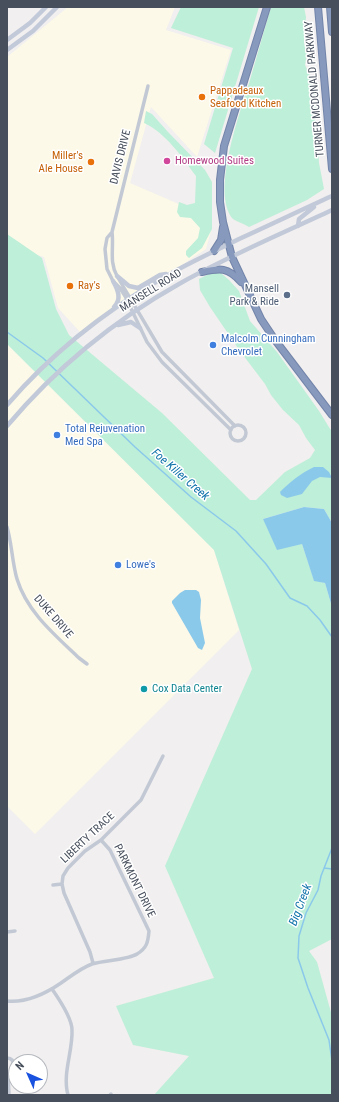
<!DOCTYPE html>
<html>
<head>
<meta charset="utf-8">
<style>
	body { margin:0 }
	#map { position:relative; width:339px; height:1102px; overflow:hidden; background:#f1efef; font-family:"Roboto Condensed",sans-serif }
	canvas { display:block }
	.frame { position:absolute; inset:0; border:8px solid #474f5c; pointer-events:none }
	.north { position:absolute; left:8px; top:1054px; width:40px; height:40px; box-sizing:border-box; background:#fff; border:1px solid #b5b9be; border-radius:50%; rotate:315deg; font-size:11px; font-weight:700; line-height:16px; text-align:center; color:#474f5c }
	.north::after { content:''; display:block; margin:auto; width:14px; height:18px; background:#1a52e0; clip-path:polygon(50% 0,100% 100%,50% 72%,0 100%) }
</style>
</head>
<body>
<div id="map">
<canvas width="339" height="1102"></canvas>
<div class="frame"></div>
<div class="north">N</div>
</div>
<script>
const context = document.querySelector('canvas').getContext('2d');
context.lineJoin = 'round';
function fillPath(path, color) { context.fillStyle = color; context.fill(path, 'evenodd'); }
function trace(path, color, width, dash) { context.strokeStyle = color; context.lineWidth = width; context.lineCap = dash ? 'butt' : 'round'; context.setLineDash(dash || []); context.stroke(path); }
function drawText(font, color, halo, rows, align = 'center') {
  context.font = font + ' "Roboto Condensed",sans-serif'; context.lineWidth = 3; context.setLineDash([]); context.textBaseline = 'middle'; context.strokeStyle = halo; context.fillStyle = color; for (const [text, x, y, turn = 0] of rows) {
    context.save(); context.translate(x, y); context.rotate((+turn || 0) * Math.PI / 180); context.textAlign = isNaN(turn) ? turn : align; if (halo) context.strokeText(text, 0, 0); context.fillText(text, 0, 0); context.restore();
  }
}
fillPath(new Path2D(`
	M68,7h107l-9,23 65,20 -34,107 -46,-50 -21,76 58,25 23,23 -5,18 -126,83 -22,-24 -14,-51 -35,-11 -2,-2v-187z
	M7,344l207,206 25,80 -204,204 -28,-28z`), '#fcf9e8');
fillPath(new Path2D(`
	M181,7h78l-44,146 -11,-9 29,-96 -62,-20z
	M271,7h33l2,10 -2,26 3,10 -2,12 7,15 5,21 -2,17 3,30 1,15 5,26 -17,11 -58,27c-4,-3 -12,-5 -16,-8 -23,-26 8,-109 17,-139 7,-24 14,-49 21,-73z
	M146,111l6,3 16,18 37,38 7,12v47l-10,19 -13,10 -3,-3v-4l12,-13 2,-10 -9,-10 -11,-1 -3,-5 2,-10 8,3 8,-2 1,-27c-14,-19 -30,-43 -52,-53z
	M7,234l35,24 14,51 13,26 93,78 88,87h6l29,-28 25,-14 5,-8 -9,-12 -7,-13 -16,-15 -12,-15 -6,-11 -25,-33 -30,-44 -10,-17 -1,-11 16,-8 6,2 8,7 10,11 11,30 27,31 42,59 13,21v91l-8,-14 -20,-2 -41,12 39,25 12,36 11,3 7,24v332l-23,12 8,11 15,54v79h-178l35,-39 -56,-11 -17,-39 98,-28 -49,-112 87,-197 -38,-119 -207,-206z`), '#beefd8');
fillPath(new Path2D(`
	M314,467h9l6,5 3,6 -12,-1 -8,4 -10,13 -15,4 -6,-3 -1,-3c10,-10 21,-19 34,-25z
	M304,507l20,2 8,14v84l-7,-24 -11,-2 -12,-37 -25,6 -14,-31z
	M185,590h11l3,2 2,8 -1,18 5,25 -3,7 -4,-2 -26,-45v-2l8,-8z`), '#8bc9eb');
trace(new Path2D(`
	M7,332l36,26 92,89 56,50 45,34 30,33 24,34 17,8 13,14 12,17
	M332,848l-11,28 -3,14 -12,23 -7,23 -1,22 10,30 21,52 3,21
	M324,868l8,1`), '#8bc9eb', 1.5);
const motorway = new Path2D(`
	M267,7l-43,139 -4,34v22l3,20 9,35 29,62 14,21 57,75
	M318,7l14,162
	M330,7l2,25
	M214,251l7,-11 2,-13
	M202,272c18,-4 26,-5 39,10`);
trace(motorway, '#7284a9', 8);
trace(new Path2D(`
	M148,86l-36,146c2,16 -3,30 5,44l45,76 73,74
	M112,232l-5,6 -2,11 2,20 6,12 7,7 5,8 22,46 15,20 69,68
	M230 433a8 8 0 1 1 16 0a8 8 0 1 1-16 0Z
	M7,527c5,17 5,35 10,52 10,33 38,56 62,79l8,6
	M53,885l9,-1
	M7,932l8,-1
	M93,963l-3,-11 -26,-59 -2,-9 1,-8 5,-8 17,-17 16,-11 40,-40 22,-44
	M52,989c7,10 20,29 20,41 1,21 -10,44 -4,65
	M7,1001c20,2 38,-7 54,-18 10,-7 20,-15 31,-19 12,-4 36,-4 45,-10 10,-6 11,-12 12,-23l-39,-81 -9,-10
	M7,1058c5,0 7,4 7,9l-3,6 -3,1
	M8,1074l1,21
	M110,1095l1,-1`), '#c2c9d4', 3.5);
trace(new Path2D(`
	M7,40l23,-17 16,-16
	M7,50l26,-19 24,-24
	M298,226l1,-7 15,-12
	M117,276l12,10 9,2 22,-13 6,-1
	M113,281c5,9 9,18 1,26
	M118,325l13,-3 9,6
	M7,405c43,-50 97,-93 154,-126 25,-15 52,-27 78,-40 31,-14 62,-29 93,-43
	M7,426c49,-58 106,-105 172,-142 49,-28 102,-50 153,-74`), '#c2c9d8', 4.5);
trace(motorway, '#8799bd', 6);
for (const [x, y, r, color] of [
	[202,97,4,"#e8710a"],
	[167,161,4,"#d1479c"],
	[91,162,4,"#e8710a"],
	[70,286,4,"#e8710a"],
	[287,295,4,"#5c6f8a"],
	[213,345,4,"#3f7fe0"],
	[57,435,4,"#3f7fe0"],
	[118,565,4,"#3f7fe0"],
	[144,689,4,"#0f9aa8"]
]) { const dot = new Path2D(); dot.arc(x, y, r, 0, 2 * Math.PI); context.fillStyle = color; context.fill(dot); trace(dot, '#fff', 1.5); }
drawText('11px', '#474f5c', '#fff', [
	["TURNER MCDONALD PARKWAY",315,89,-95],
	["DAVIS DRIVE",121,157,-76],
	["MANSELL ROAD",151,291,-32],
	["DUKE DRIVE",53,617,49],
	["LIBERTY TRACE",88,838,-43],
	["PARKMONT DRIVE",134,881,64]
]);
drawText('11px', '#c56008', '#fff', [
	["Pappadeaux",210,91],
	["Seafood Kitchen",210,104],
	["Miller's",83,156,"right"],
	["Ale House",83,169,"right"],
	["Ray's",78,286]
], 'left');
drawText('11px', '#b23c85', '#fff', [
	["Homewood Suites",175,161]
], 'left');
drawText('11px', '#4e5e75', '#fff', [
	["Mansell",279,289],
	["Park & Ride",279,302]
], 'right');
drawText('11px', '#366cbe', '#fff', [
	["Malcolm Cunningham",221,339],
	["Chevrolet",221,352],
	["Total Rejuvenation",65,429],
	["Med Spa",65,442],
	["Lowe's",126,565]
], 'left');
drawText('11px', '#0d838f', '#fff', [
	["Cox Data Center",152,689]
], 'left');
drawText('italic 12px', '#0d71a9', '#fff', [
	["Foe Killer Creek",180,475,41],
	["Big Creek",301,905,-69]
]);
</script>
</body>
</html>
